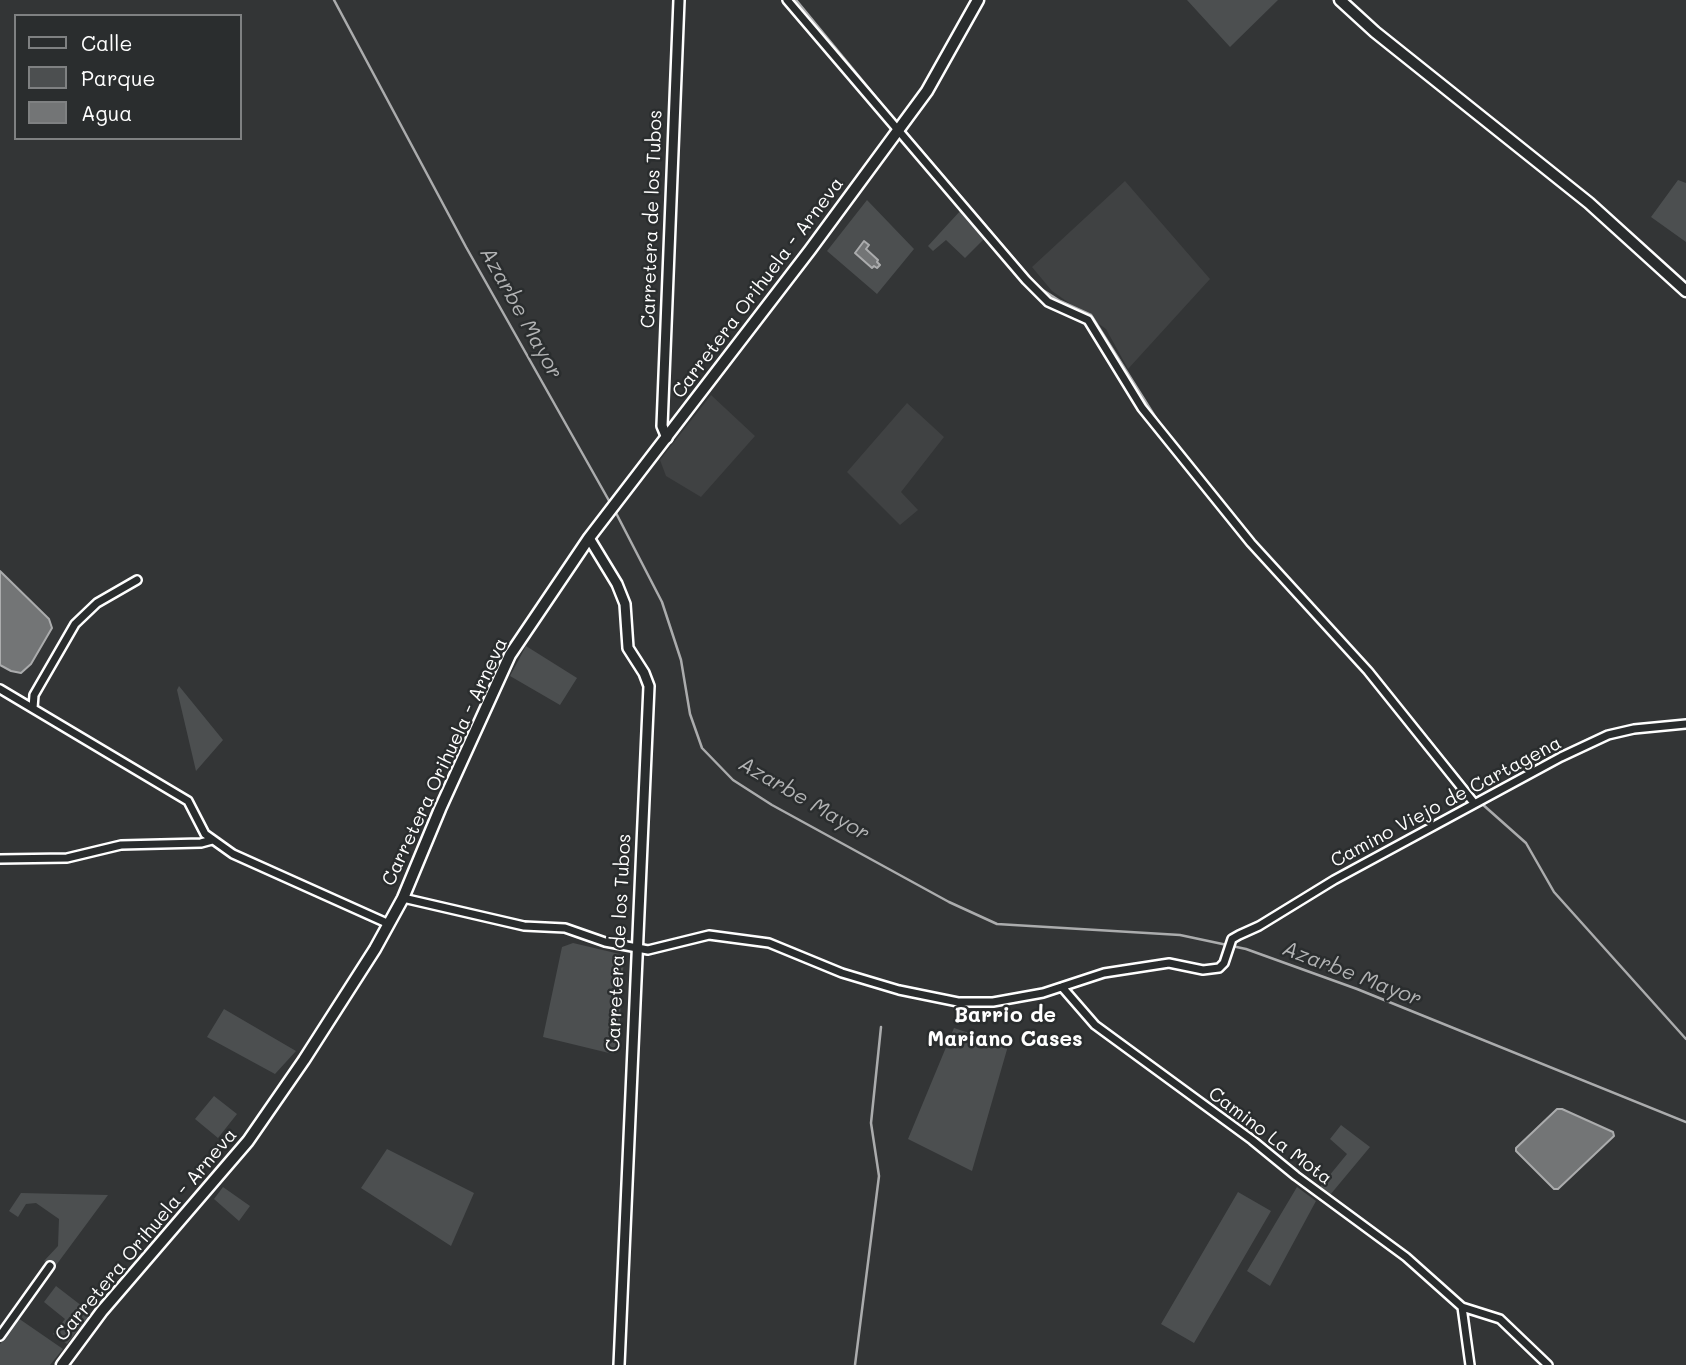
<!DOCTYPE html>
<html>
<head>
<meta charset="utf-8">
<style>
	body { margin:0 }
	#map { position:relative; width:1686px; height:1365px; overflow:hidden; background:#333536; font-family:Mali,sans-serif }
	canvas { display:block }
	.legend { position:absolute; left:14px; top:14px; width:228px; height:126px; box-sizing:border-box; background:#2a2d2e; border:2px solid #7f8182; margin:0; padding:9px 12px; list-style:none; font-size:21px; color:#fff }
	.legend li { display:flex; align-items:center; gap:14px; height:35px }
	.legend b { width:35px; border:2px solid #7f8182 }
</style>
</head>
<body>
<div id="map">
<canvas width="1686" height="1365"></canvas>
<ul class="legend">
<li><b style="height:9px;background:#2a2d2e"></b>Calle</li>
<li><b style="height:19px;background:#4c4f50"></b>Parque</li>
<li><b style="height:19px;background:#737576"></b>Agua</li>
</ul>
</div>
<script>
const context = document.querySelector('canvas').getContext('2d');
context.lineJoin = 'round';
function fillPath(path, color) { context.fillStyle = color; context.fill(path, 'evenodd'); }
function trace(path, color, width, dash) { context.strokeStyle = color; context.lineWidth = width; context.lineCap = dash ? 'butt' : 'round'; context.setLineDash(dash || []); context.stroke(path); }
function drawText(font, color, halo, rows, align = 'center') {
  context.font = font + ' Mali,sans-serif'; context.lineWidth = 5; context.setLineDash([]); context.textBaseline = 'middle'; context.strokeStyle = halo; context.fillStyle = color; for (const [text, x, y, turn = 0] of rows) {
    context.save(); context.translate(x, y); context.rotate((+turn || 0) * Math.PI / 180); context.textAlign = isNaN(turn) ? turn : align; if (halo) context.strokeText(text, 0, 0); context.fillText(text, 0, 0); context.restore();
  }
}
fillPath(new Path2D(`
	M1125,181l85,98 -82,90 -22,-40 -54,-38 -20,-24z
	M711,395l44,41 -54,61 -35,-21 -6,-16z
	M907,403l37,34 -43,55 17,18 -18,15 -53,-53z`), '#404243');
fillPath(new Path2D(`
	M1187,0h91l-48,47z
	M1678,180l8,3v59l-35,-25z
	M867,200l47,49 -37,45 -50,-43z
	M961,210l24,28 -20,20 -19,-18 -13,11 -5,-5z
	M526,646l51,32 -17,27 -50,-29z
	M179,686l44,54 -27,31 -19,-81z
	M573,943l51,12 -6,95 -5,4 -70,-17 19,-90z
	M224,1009l72,42 -21,23 -68,-37z
	M954,1028l54,18 -36,125 -64,-32z
	M214,1096l23,18 -19,24 -23,-19z
	M1341,1125l29,22 -40,48 -10,-8 27,-33 -17,-15z
	M387,1149l87,44 -23,53 -90,-58z
	M223,1187l27,19 -11,15 -25,-22z
	M1297,1187l19,14 -46,85 -23,-15z
	M1238,1192l33,19 -77,132 -33,-19z
	M21,1193l87,2 -54,73 -10,-7 14,-15 1,-27 -23,-16 -10,1 -8,13 -9,-6z
	M56,1286l35,27 -24,31 -14,-10 12,-15 -21,-17z
	M18,1318l45,31 -13,16h-50v-21z`), '#4c4f50');
const water = new Path2D(`
	M864,241l5,4 -3,4 12,11 -1,2 3,3 -3,3 -3,-2 -2,2 -17,-15z
	M0,571l49,48 3,9 -21,36 -10,9 -10,-2 -11,-6z
	M1557,1109h5l51,23 1,4 -56,53h-4l-38,-38v-3z`);
fillPath(water, '#737576');
trace(water, '#abacad', 2);
trace(new Path2D(`
	M334,0l132,247 146,259
	M796,0l103,125
	M903,129l135,158 22,14 31,14 70,111
	M615,511l47,91 19,58 9,54 12,34 31,32 39,25 177,97 48,22 183,11 66,14 111,40 329,133
	M1319,613l54,58 102,126
	M1481,803l45,40 28,49 132,147
	M855,1365l24,-189 -8,-53 10,-96`), '#abacad', 2.5);
const minor = new Path2D(`
	M787,0l239,280 22,22 40,18 54,88 109,135 117,128 106,132
	M0,689l188,112 17,33 28,20 156,70
	M33,708l1,-13 41,-71 22,-21 40,-23
	M0,859l67,-1 54,-13 80,-2 11,-3
	M403,898l121,28 41,2 40,14 43,8 61,-15 60,8 73,30 57,17 59,12h35l50,-9 61,-20 65,-10 34,7 16,-2 5,-5 8,-24 7,-4 20,-9 75,-46 227,-123 47,-22 26,-6 52,-5
	M1062,987l33,38 157,115 44,36 110,81 56,50 38,12 48,46
	M1462,1307l8,58
	M0,1336l50,-70`);
const tertiary = new Path2D(`
	M667,438l-5,-12 17,-426
	M589,538l28,46 8,20 3,44 16,25 5,13 -30,679`);
const secondary = new Path2D(`
	M1340,0l35,32 214,171 97,88
	M62,1365l40,-54 146,-170 56,-81 71,-111 28,-51 37,-89 70,-154 79,-117 221,-288 117,-159 51,-91`);
trace(minor, '#fff', 12);
trace(tertiary, '#fff', 14);
trace(secondary, '#fff', 15);
trace(minor, '#2a2d2e', 7);
trace(tertiary, '#2a2d2e', 9);
trace(secondary, '#2a2d2e', 10);
drawText('19px', '#fff', '#2a2d2e', [
	["Carretera de los Tubos",652,219,-88],
	["Carretera Orihuela - Arneva",758,288,-53],
	["Carretera Orihuela - Arneva",445,762,-65],
	["Camino Viejo de Cartagena",1446,802,-28],
	["Carretera de los Tubos",619,943,-87],
	["Camino La Mota",1270,1136,37],
	["Carretera Orihuela - Arneva",146,1235,-50]
]);
drawText('italic 21px', '#b2b3b4', '#2a2d2e', [
	["Azarbe Mayor",521,313,61],
	["Azarbe Mayor",804,799,30],
	["Azarbe Mayor",1352,974,21]
]);
drawText('bold 21px', '#fff', '#2a2d2e', [
	["Barrio de",1005,1016],
	["Mariano Cases",1005,1040]
]);
</script>
</body>
</html>
